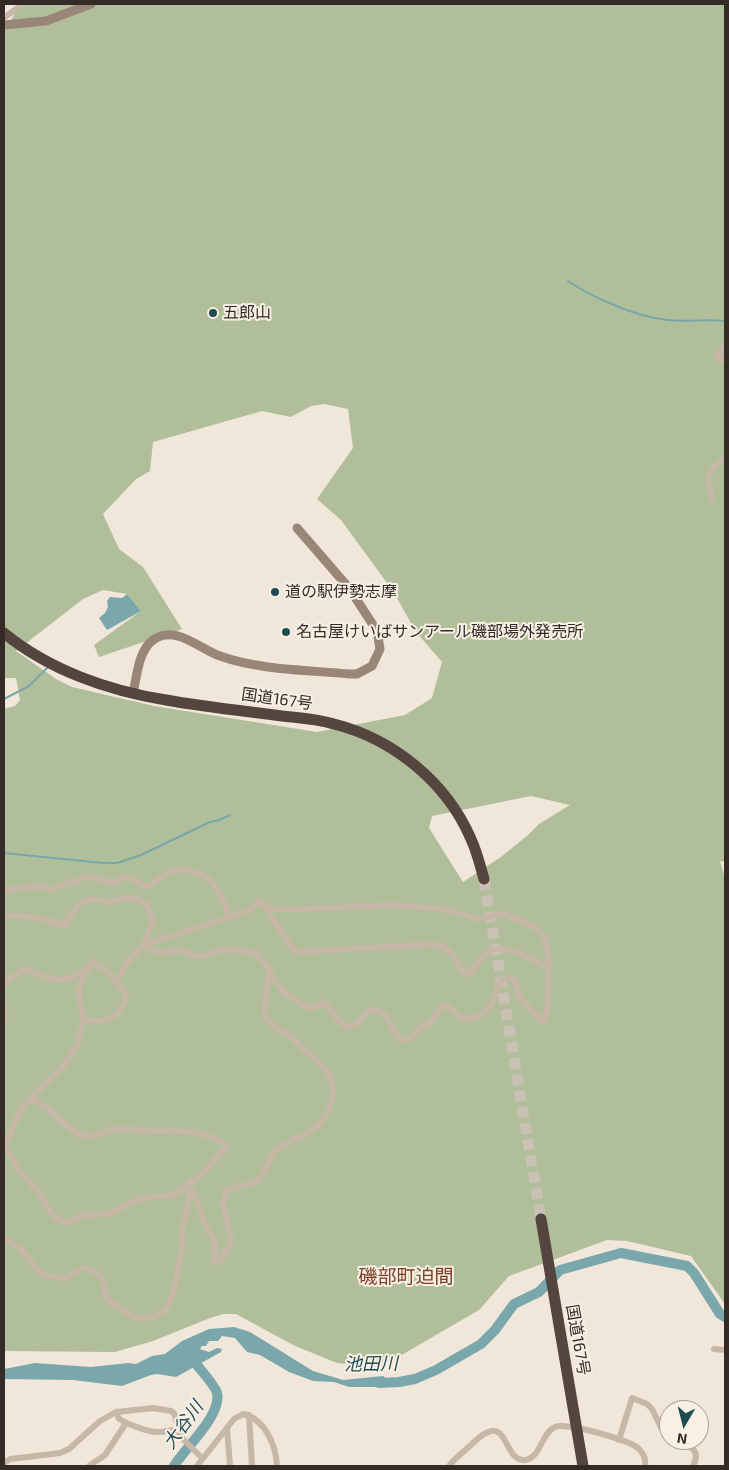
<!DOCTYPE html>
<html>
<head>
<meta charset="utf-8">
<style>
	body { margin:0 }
	#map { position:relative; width:729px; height:1470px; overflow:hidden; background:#f0e6d9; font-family:"Exo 2",sans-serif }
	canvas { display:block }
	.frame { position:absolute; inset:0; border:5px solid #342b27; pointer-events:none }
	.north { position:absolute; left:659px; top:1400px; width:50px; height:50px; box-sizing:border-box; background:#f8f0e5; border:1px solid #aaa199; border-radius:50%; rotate:188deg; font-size:14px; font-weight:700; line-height:20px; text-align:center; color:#342b27 }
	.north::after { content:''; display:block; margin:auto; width:18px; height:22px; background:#1f4c53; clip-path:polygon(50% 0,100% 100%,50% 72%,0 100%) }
</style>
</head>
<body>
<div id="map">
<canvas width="729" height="1470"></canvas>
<div class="frame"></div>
<div class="north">N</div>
</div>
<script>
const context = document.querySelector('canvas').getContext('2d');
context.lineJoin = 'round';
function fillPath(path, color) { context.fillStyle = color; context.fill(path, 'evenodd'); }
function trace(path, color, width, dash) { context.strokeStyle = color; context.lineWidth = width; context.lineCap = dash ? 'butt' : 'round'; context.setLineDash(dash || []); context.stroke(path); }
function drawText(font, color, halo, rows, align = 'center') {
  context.font = font + ' "Exo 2","Noto Sans JP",sans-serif'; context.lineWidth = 4; context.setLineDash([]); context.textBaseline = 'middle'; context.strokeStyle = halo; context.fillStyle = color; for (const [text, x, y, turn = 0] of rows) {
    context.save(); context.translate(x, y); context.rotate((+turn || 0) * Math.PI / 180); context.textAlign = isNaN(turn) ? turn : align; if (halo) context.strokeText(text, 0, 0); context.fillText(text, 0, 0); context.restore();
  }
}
fillPath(new Path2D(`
	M18,4h707v858l-5,-1 5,17v426l-34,-48 -64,-15 -20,-1 -98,36 -30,34 -98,57 -44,-4 -44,-18 -57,-31h-13l-13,4 -57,23 -38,11 -111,-1v-642l11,-3 5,-6 -4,-22h-12v-650l8,-9zM324,404l24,5 5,39 -36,51 24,21 52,71 23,41 26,30 -10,36 -27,17 -88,17 -163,-26 -82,-19 -16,-8 -40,-28 67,-52 20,-9 24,4 14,17 -47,34 5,12 83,-28 -39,-62 -24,-18 -16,-35 33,-35 14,-8 3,-29 109,-31 29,6 20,-11zM531,796l39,9 -31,19 -11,11 -27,22 -38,25 -34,-54 3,-12z`), '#b0be9a');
fillPath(new Path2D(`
	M127,594l14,17 -34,19 -8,-12 6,-5 3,-6 -1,-6 3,-4 12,1z
	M234,1327l16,5 63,39 30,9 40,-4 5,4 4,1v4l-18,2h-25l-15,-5 -21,-1 -24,-9 -29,-17 -13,-3 -12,-14 -13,-2 -4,5h-9l-3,5h-4l-2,3 9,3 8,-4 5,1 -1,3 -45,25 -19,-3 -6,1 -29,11 -49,-6 -69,-1v-10l31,-6 56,4 37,-4 8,1 16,-8 13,-2 17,-13 27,-12z`), '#7aa7ab');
trace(new Path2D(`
	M568,281c25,17 69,36 99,39 20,2 39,-1 58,1
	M4,699l25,-13 18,-18
	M4,853l98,10h15l24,-8 69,-33 9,-2 11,-5`), '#7aa7ab', 2);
trace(new Path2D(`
	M379,1383l20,-1 16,-3 21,-9 45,-26 14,-14 19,-26 25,-12 21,-22 61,-17 66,13 7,7 26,41 5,3
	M174,1466c11,-18 48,-51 43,-73 -2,-8 -22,-30 -28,-37`), '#7aa7ab', 10);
trace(new Path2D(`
	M484,879l57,340`), '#cac1b5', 11, [11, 5.5]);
trace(new Path2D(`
	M4,18l18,-14
	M725,346l-7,8v5l7,3
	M712,501c1,-6 -2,-10 -3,-16 -3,-12 6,-21 16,-26
	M4,889l39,-2 9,2 37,-13 24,7 13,-6 22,10c8,-6 16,-15 26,-17 11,-3 32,4 39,13 8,10 12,24 17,35
	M4,916l29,1 32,8 12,-19 11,-7 23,3 13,-4h12l11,7 6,17 -10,24 -17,18 -10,18
	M144,945l104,-34 11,-10 6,6 30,45 140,-8c25,6 18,22 32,30l4,-1c5,-7 10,-17 18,-22 16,-9 45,9 60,17
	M143,946l16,7 24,-3 10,5 10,1 20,-6 10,-1 17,3 6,2 13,14 5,12 12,14 24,15 15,-7c5,7 17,29 28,24 7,-3 11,-12 18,-16 20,0 18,18 30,30l8,-1 10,-10 11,-6 13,-18 5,1 13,12c10,4 27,-6 31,-15 6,-10 2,-21 16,-26l7,4 4,15 22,25 4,-1c4,-16 7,-77 -4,-88 -9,-8 -25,-12 -35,-18 -10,-2 -19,5 -29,5l-32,-10 -54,-4 -88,4h-26l-12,-2
	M4,986l6,-8 16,-9c27,11 33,17 60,1
	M4,1004l2,12 -2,6
	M5,1147l15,25 18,20 15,24 6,4 9,2 16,-7 25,-1 27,-14 14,-3 23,-2 29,-21 24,-27 -1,-3c-28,-17 -45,-12 -75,-13 -11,0 -23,-3 -34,-2 -10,1 -20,9 -30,7 -24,-5 -31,-31 -57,-36
	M4,1148l14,-33 7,-10 37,-37 15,-23 7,-26 -5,-19v-11l2,-7 11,-20c12,5 30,22 34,35 -4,21 -23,28 -42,22
	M188,1184l9,16 6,21 12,19v22h4l10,-15 2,-9 -8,-34 2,-12c9,-7 22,-5 32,-11 10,-7 11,-24 20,-32 10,-9 23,-11 34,-18 21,-14 31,-46 11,-66 -6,-6 -14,-11 -20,-17 -4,-3 -7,-7 -11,-11 -9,-7 -21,-11 -27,-21l5,-47
	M4,1238l16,10 19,23 8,5 19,2 17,-10 6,1 10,6 5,7 1,13 5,7 22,14 10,2 11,-1 12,-6 8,-17 9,-46v-18l7,-32 -1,-10
	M714,1349l11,1
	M116,1412l3,7c9,5 28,13 38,13 10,1 13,-5 23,1
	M249,1415l3,51
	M227,1428l3,38
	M619,1440l13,-42 15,6 5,5 10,20 7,7
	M676,1440c13,6 26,9 17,26
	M4,1463l6,-4 50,-6 9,-4 31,-28 16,-9 37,-4 18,3 3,2 8,25 20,20
	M89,1466l16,-11 21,-32
	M197,1466l37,-47 9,-5c22,5 33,31 34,52
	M449,1466c6,-8 14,-14 22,-21 4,-4 9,-9 15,-12 22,-12 19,29 39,27 16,-2 16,-27 30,-33 11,-5 75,13 84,22 5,5 7,10 6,17`), '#c7b7a6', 6);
trace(new Path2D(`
	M4,25l42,-4 45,-17
	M133,693c4,-16 5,-42 20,-53 23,-16 46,9 67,16 39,14 87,14 129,18h8l15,-8 8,-17 -3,-18 -28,-43 -52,-60`), '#9a8678', 9);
trace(new Path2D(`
	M4,633c45,37 105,58 162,67 39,7 78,11 116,16 18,2 35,3 52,8 60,15 113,59 137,115 6,13 9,26 13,40
	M541,1219l42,247`), '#54463e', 11);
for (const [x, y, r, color] of [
	[213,313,5,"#1f4c53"],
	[275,592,5,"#1f4c53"],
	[286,632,5,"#1f4c53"]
]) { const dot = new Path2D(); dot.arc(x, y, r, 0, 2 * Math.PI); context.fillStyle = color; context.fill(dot); trace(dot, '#f8f0e5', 2); }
drawText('16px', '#342b27', '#f8f0e5', [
	["五郎山",223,313],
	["道の駅伊勢志摩",285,592],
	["名古屋けいばサンアール磯部場外発売所",296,632]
], 'left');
drawText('16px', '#342b27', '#f8f0e5', [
	["国道167号",277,699,8],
	["国道167号",578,1340,80]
]);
drawText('italic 18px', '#1f4c53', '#f8f0e5', [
	["池田川",371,1364,-1],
	["大谷川",183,1425,-54]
]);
drawText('19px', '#7e3e24', '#f8f0e5', [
	["磯部町迫間",406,1277]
]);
</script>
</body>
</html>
